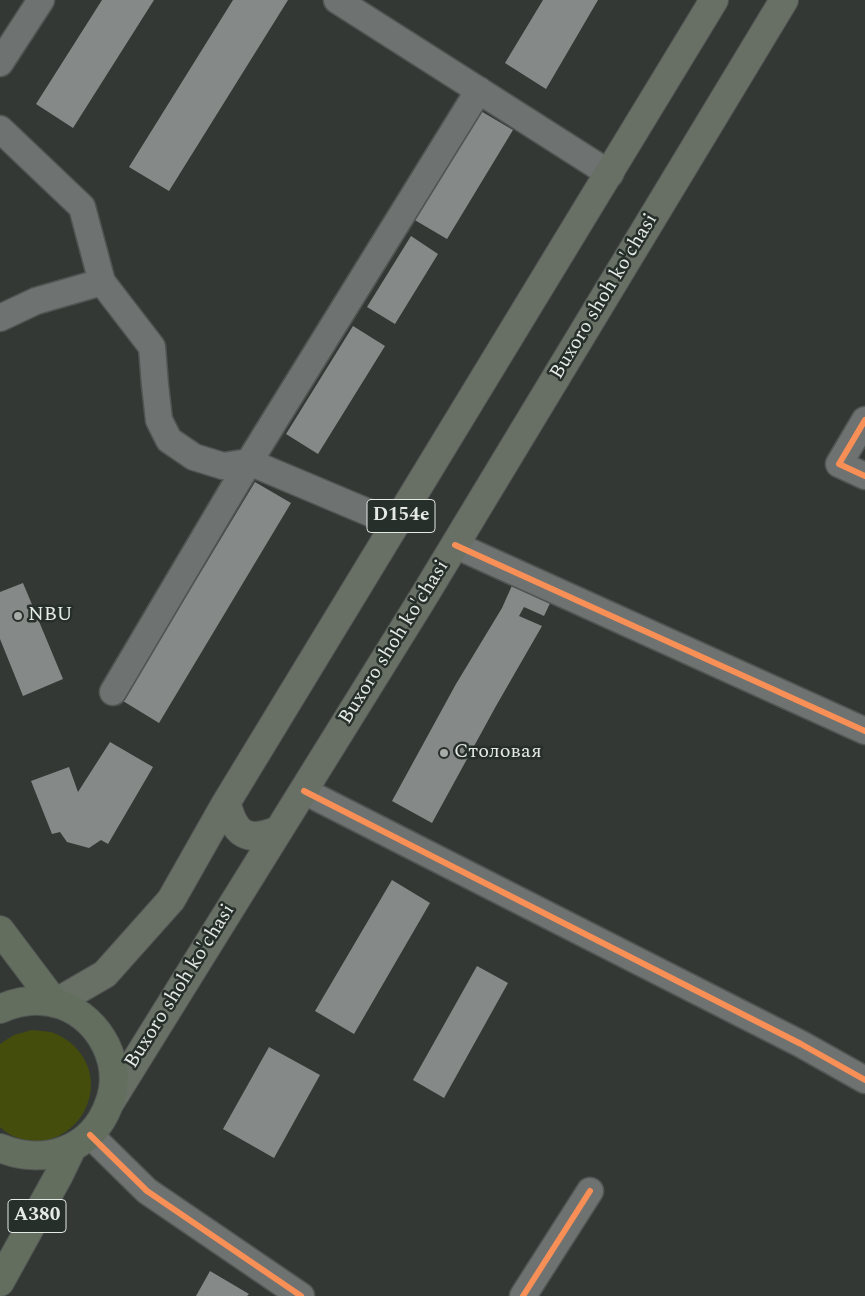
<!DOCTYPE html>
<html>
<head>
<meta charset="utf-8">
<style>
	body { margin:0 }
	canvas { display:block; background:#333835 }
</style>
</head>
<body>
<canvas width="865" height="1296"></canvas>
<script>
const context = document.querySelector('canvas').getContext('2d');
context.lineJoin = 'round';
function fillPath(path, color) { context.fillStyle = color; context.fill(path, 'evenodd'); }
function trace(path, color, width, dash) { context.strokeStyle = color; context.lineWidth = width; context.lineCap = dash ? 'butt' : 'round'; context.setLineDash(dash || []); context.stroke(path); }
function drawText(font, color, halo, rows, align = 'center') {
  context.font = font + ' Spectral,serif'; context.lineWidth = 5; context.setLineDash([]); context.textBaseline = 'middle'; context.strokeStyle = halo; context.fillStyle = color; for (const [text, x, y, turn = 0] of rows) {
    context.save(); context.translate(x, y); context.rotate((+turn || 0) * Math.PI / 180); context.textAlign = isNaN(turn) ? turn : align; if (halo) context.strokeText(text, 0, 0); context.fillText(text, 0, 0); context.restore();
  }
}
fillPath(new Path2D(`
	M32,1030c6,1 13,1 19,2 9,3 17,8 23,14 44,43 -5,115 -61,90 -5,-2 -9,-6 -13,-9v-83l14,-9z`), '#454d0c');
fillPath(new Path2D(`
	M102,0h52l-81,128 -37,-24z
	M233,0h55l-119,191 -40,-24z
	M543,0h55l-52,89 -41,-26z
	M479,110l34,20 -66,109 -34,-20z
	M411,236l27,18 -43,70 -28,-17z
	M353,326l32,20 -67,108 -32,-20z
	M255,482l36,21 -132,220 -36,-22z
	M514,581l38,18 -8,17 -20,-9 -5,9 23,10 -46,80 -64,117 -40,-22 64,-117 46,-76z
	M23,583l40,96 -40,17 -23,-57v-47z
	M110,742l43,25 -45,77 -7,-4 -12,8 -22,-6 -7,-10 -8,2 -21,-53 38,-14 9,25z
	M392,880l38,23 -76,131 -39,-23z
	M477,966l31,17 -64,115 -31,-18z
	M269,1047l51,28 -46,83 -51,-29z
	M210,1271l39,23 -2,2h-51z`), '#858a88');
const minor = new Path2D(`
	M337,0l273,174
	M0,63l41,-63
	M0,129l82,78 20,75 50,65 3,38 4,35 10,20 25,17 29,9 26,-4 147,62
	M0,318l36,-17 66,-19
	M865,420l-26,44 26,12
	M455,545l410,186
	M113,692l136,-230 230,-372
	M304,791l497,253 64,36
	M90,1135l57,56 154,105
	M523,1296l67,-105`);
const major = new Path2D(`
	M226,803c3,7 5,17 10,23 10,15 27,10 41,5
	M55,1003l50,-29 66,-74 55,-97 488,-803
	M109,1104c103,-168 209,-335 312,-503 122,-200 242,-401 363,-601`);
const highway = new Path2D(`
	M0,930l55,73
	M0,1009c20,-9 42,-11 62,-4 39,15 62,59 47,99 -17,47 -65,62 -109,44
	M0,1282l59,-107 13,-27`);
trace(minor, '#505452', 29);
trace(major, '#505452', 30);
trace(highway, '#505452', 30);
trace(minor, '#6e7270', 26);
trace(major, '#687066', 28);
trace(highway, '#636e5f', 28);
trace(new Path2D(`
	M865,420l-26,44 26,12
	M455,545l410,186
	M304,791l497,253 64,36
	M90,1135l57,56 154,105
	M523,1296l67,-105`), '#f78f57', 6);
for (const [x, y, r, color] of [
	[18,616,5,"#a7aca9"],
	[444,753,5,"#a7aca9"]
]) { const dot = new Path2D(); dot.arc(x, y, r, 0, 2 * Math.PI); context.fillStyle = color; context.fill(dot); trace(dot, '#272f2a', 2); }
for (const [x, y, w] of [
	[401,516,68],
	[37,1216,58]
]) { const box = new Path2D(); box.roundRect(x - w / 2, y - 16.5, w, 33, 4); context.fillStyle = '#272f2a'; context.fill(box); trace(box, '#e5eae7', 1); }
drawText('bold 19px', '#e5eae7', null, [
	["D154e",401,516],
	["A380",37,1216]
]);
drawText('20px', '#e5eae7', '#272f2a', [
	["Buxoro shoh ko'chasi",605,297,-59],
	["Buxoro shoh ko'chasi",395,643,-58],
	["Buxoro shoh ko'chasi",181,987,-58]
]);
drawText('20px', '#e5eae7', '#272f2a', [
	["NBU",28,616],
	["Столовая",454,753]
], 'left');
</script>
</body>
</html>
